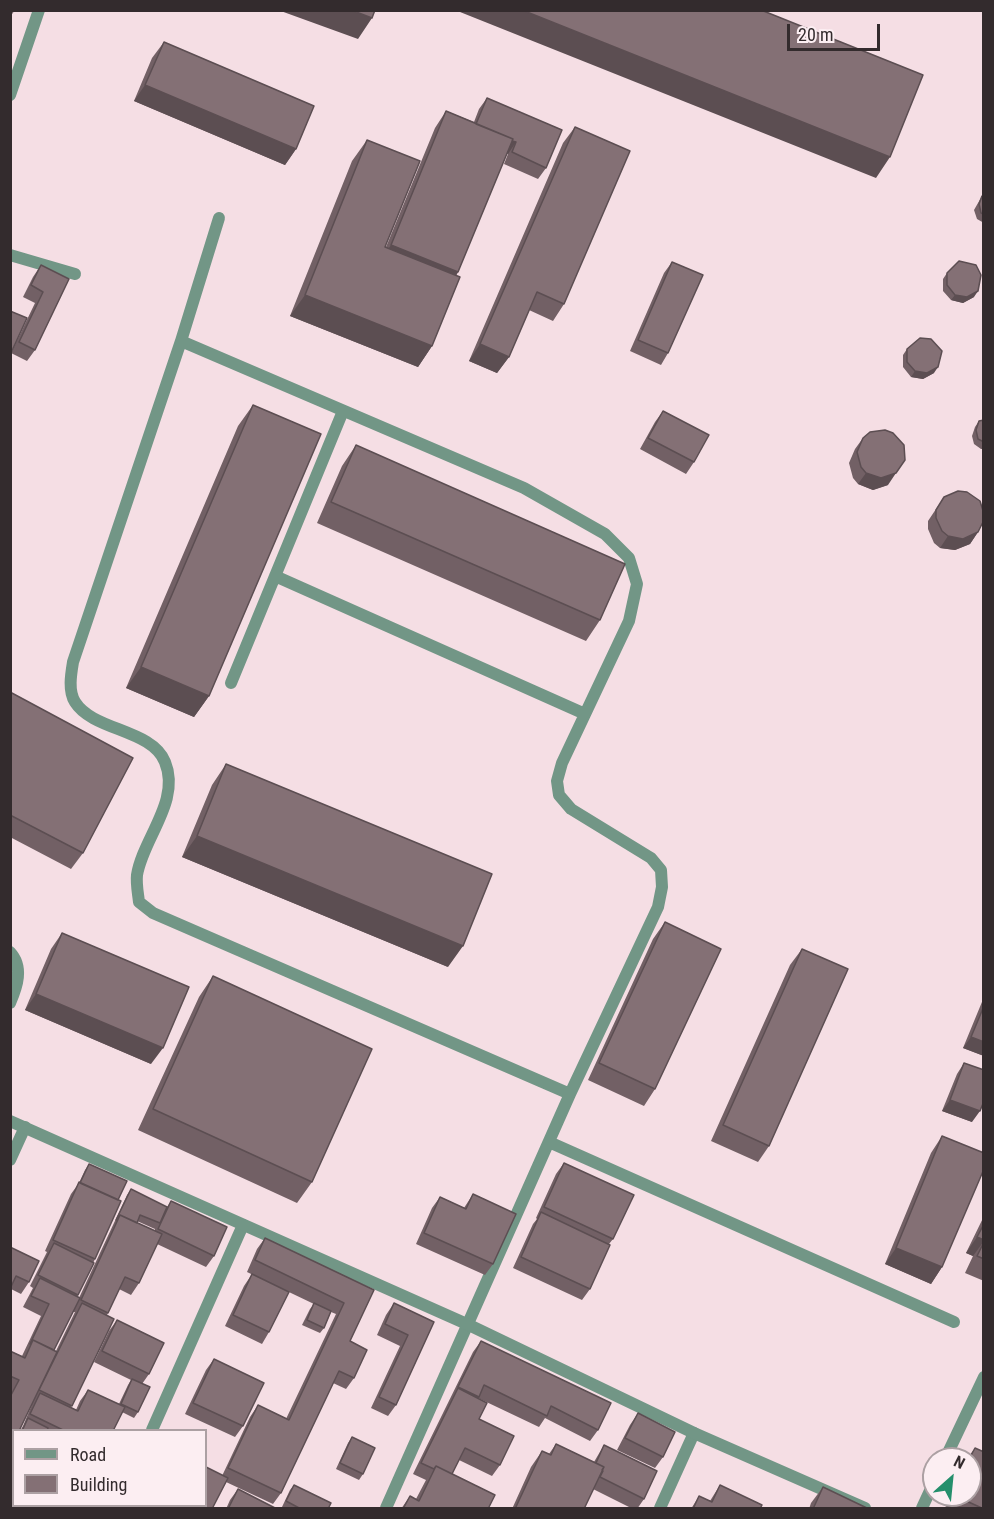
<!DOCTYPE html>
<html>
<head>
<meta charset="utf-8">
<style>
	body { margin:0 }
	#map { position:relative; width:994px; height:1519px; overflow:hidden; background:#f5dee4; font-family:"Roboto Condensed",sans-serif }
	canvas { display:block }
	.frame { position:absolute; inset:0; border:12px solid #332b2d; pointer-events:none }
	.legend { position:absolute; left:12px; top:1429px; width:195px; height:78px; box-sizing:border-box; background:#fceef2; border:2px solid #aca0a3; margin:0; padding:8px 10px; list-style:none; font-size:18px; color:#332b2d }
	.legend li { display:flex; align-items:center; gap:12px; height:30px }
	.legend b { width:30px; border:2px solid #aca0a3 }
	.north { position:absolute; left:922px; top:1447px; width:60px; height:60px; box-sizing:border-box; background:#fceef2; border:2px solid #aca0a3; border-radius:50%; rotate:27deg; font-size:16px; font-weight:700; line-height:24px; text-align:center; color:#332b2d }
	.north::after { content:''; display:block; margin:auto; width:21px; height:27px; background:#258f6c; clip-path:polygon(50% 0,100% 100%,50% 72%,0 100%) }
	.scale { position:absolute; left:787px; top:24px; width:93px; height:27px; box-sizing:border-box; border:3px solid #332b2d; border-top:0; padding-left:8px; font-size:18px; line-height:21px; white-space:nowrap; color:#332b2d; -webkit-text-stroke:4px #fceef2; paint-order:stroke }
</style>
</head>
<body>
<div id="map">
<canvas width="994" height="1519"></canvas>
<div class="frame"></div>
<ul class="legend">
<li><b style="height:8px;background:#729686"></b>Road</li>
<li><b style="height:16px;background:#847075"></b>Building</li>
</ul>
<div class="north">N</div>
<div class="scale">20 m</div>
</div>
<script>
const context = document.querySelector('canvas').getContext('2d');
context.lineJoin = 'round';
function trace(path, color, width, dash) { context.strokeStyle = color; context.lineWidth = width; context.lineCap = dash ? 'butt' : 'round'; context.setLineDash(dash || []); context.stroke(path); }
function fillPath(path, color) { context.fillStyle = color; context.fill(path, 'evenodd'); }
trace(new Path2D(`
	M10,95l29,-85
	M10,255l65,19
	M181,341l38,-123
	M275,576l310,138
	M231,683l112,-272
	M10,952c14,15 7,35 0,51
	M549,1142l405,180
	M10,1160l15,-33
	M152,1430l91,-205
	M945,1459l39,-82
	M118,1508l1,-2
	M386,1508l184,-414 88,-187 4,-20 -1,-17 -10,-12 -80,-49 -12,-14 -2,-14 5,-18 67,-142 8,-37 -8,-26 -24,-24 -81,-46 -343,-147 -108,321c-2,12 -5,29 2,40 18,29 77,27 90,60 16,39 -22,76 -28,113 -1,9 1,18 2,27l14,11 417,181
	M660,1508l34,-75
	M922,1508l12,-26`), '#729686', 12);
trace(new Path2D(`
	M10,1121l459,204 225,108 171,75`), '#729686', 12);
fillPath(new Path2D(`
	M10,10h5l-5,7z
	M164,42l132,107 -11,16 -151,-64 18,-43z
	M487,98l59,70 -8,11 -34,-15 4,-10 -1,-1 -49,119 -2,4 -24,70 -14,21 -128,-51 62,-155 15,-21 19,107 49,-119 11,-17 28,11 5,-13z
	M575,127l-11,177 -11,17 -24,-11 -20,47 -12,16 -28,-12 94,-218z
	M982,196h2v27l-7,-4 -3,-9z
	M672,262l-4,91 -7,12 -31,-14 34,-78z
	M41,265l28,14 -34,71 -8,11 -16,-8 24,-50 -12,-6 10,-20z
	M947,273l27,24 -11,6 -12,-3 -8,-9v-12z
	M907,349l27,24 -11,6 -12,-2 -8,-10v-12z
	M253,405l-44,291 -15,21 -68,-29 112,-262z
	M663,411l31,51 -8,12 -46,-25 15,-27z
	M984,420v29h-3l-7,-5 -2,-8 3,-9 4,-6z
	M863,438l25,47 -15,5 -15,-6 -5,-6 -4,-15 6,-14z
	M356,445l244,175 -14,21 -269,-118 25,-57z
	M944,497l34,35 -8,12 -15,6 -15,-2 -6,-5 -6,-14v-8z
	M10,692l73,161 -12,16 -61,-32z
	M226,764l222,203 -266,-110 30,-72z
	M665,922l-10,167 -11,17 -56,-26 65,-141z
	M62,933l89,131 -126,-54 26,-61z
	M802,949l-33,197 -11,16 -47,-21 79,-176z
	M213,976l99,206 -15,21 -159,-73 61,-133z
	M984,997v59l-21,-8z
	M964,1063l8,59 -30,-11 15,-37z
	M942,1136v131l-11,17 -46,-20 46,-111z
	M564,1163l49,76 -4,5 -19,45 -8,11 -69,-32 20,-44 4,-5 -1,-1 20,-44z
	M89,1164l29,36 -23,59 -18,38 2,1 48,-103 4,-6 36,18 4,-6 43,55 -8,11 -49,-23 -18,39 -8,12 -12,-6 -12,26 7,4 -43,88 5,3 4,-9 8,-11 31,14 9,-19 3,-5 -37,-18 15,-31 8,-11 32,54 -7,10 -4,28 -4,6 -12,-6 -9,19h-93l3,-5 10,-24 -23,47v-98l12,5 19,-40 -18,-9 10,-19 -3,-2 17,-34 -2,-1 26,-57 8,-11 6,-13zM137,1221l18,8v2l-18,-8zM73,1312h2l-19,39 -2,-1z
	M473,1194l20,70 -8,11 -69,-31 16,-36 8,-11 24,11z
	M984,1216v65l-19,-8 8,-17 -7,-3z
	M265,1238l109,52 -24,51 4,37 -8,11 -13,-6 -52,110 -8,11 -47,-22 -14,27h-69l2,-3h61l16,-30 28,-59 8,-12 28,14 50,-105 -5,-2 -7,16 -4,5 -18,-8 8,-16 4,-5 -67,-32 10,-23z
	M10,1247l19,35 -8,12 -10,-5z
	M252,1274l17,58 -7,12 -37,-18 19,-40z
	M394,1303l40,19 -38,83 -8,11 -17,-8 29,-62 -23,-11 9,-20z
	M481,1341l117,89 -8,11 -45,-23 -6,9 -61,-29 1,21 21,46 -8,11 -33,-16 -7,14 36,35h-87l9,-13 6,3 10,-19 -13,-6 60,-122z
	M214,1359l29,67 -8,11 -50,-23 21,-44z
	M638,1413l25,44 -8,11 -38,-18 13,-25z
	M352,1437l11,37 -4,6 -23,-11 12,-26z
	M14,1443v63l-4,3v-60z
	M556,1444l38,18 10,-17 40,54 -7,10h-4l-40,-20 -9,20h-72l19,-42 11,-16 7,3z
	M975,1448l9,61h-34l-5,-3 5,-11h20v-36h-3z
	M294,1485l34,24h-43l-3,-2 8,-17z
	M720,1485l40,24h-69l8,-13 11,5z
	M823,1487l46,22h-60l2,-6z
	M238,1489l39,20h-51l4,-9z`), '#726065');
fillPath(new Path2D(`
	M278,10h73l21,8 -14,21z
	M455,10h67l368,147 -14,21z
	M145,85l151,64 -11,16 -151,-64z
	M475,125l41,17 -8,12 -40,-18z
	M391,245l67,27 -11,17 -67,-28z
	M978,291l-4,6 -11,6 -12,-3 4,-5z
	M305,295l127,51 -14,21 -128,-51z
	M480,344l29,13 -12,16 -28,-12z
	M938,367l-4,6 -11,6 -12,-2 4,-6z
	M866,473h30l-8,12 -15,5 -15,-6z
	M978,532l-8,12 -15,6 -15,-2 8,-12z
	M141,667l68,29 -15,21 -68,-29z
	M197,836l266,110 -15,21 -266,-110z
	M36,994l127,54 -12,16 -126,-54z
	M971,1037l13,5v14l-21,-8z
	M950,1100l30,11 -8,11 -30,-11z
	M977,1237l7,3v1l-11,15 -7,-3z
	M896,1248l46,19 -11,17 -46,-20z`), '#5c4e52');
const building = new Path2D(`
	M351,10h24l-3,8z
	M522,10h239l162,65 -33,82z
	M164,42l150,64 -18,43 -151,-64z
	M487,98l75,32 -16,38 -34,-16 4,-10 -4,-1 1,-2 -37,-15z
	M446,111l67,28 -55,133 -67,-27z
	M575,127l55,24 -66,153 -27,-12 -28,65 -29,-13z
	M367,140l53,21 -35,86 75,30 -28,69 -127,-51z
	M982,196h2v18l-3,-1 -2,-9z
	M959,261l17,4 5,10 -3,16 -11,6 -12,-2 -8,-10v-12z
	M672,262l31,13 -35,78 -30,-13z
	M41,265l28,14 -34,71 -16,-8 24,-50 -12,-7z
	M10,311l17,7 -17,37z
	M920,338l11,1 11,12 -4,16 -11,6 -12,-2 -8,-9v-13z
	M253,405l68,29 -112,262 -68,-29z
	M663,411l46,24 -15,27 -46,-24z
	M984,420v22l-6,-3 -2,-9 3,-9z
	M885,430l8,3 11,12 1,15 -9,13 -15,5 -15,-5 -5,-6 -4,-15 6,-14 7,-6z
	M356,445l269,119 -25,56 -269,-118z
	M958,491l9,1 13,9 4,13v6l-6,12 -15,7 -15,-3 -6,-5 -6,-13v-8l8,-13z
	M10,692l123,66 -50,95 -73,-38z
	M226,764l266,110 -29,72 -266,-110z
	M665,922l56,27 -66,140 -56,-26z
	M62,933l127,54 -26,61 -127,-54z
	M802,949l46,20 -79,177 -46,-21z
	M213,976l159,73 -60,133 -159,-73z
	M984,1006v36l-13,-5z
	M964,1063l20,7v31l-4,10 -30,-11z
	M942,1136l42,17v16l-42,98 -46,-19z
	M564,1163l70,32 -21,44 -69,-32z
	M89,1164l38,17 -9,19 -38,-17z
	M79,1182l42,19 -26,58 -42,-19z
	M131,1189l36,18 -7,16 -20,-8 -3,8 -17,-8 -4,5z
	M473,1194l43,20 -23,50 -69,-31 16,-36 26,12z
	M171,1201l56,26 -13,29 -56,-27z
	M541,1212l69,33 -20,44 -69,-32z
	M120,1215l42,19 -23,49 -14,-6 -17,36 -27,-13z
	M984,1224v16l-7,-3z
	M265,1238l109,52 -24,51 17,9 -13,28 -15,-7 -58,122 -53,-25 30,-63 31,15 55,-117 -89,-43z
	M984,1242v17l-7,-3z
	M54,1243l40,20 -16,32 -40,-20z
	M10,1247l29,14 -10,21 -13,-6 -6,13z
	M252,1274l37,18 -20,40 -36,-17z
	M40,1278l40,20 -26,52 -21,-10 -3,4 19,-40 -18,-8z
	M82,1303l32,16 -42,87 -33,-16z
	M314,1303l17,8 -7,17 -17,-8z
	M394,1303l40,19 -38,83 -17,-8 29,-62 -23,-11z
	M117,1320l47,23 -15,31 -47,-23z
	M33,1340l24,12 -38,79h-5v11l-4,7v-52l9,-17 -9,-4v-25l15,7z
	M481,1341l130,62 -13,27 -47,-24 -4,10 -63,-31 -5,12 -21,-10z
	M214,1359l50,24 -21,43 -50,-23z
	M132,1379l18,8 -12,25 -17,-8z
	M458,1388l29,15 -8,16 35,17 -14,29 -35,-17 -13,26 -16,-8 -2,3 -13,-6z
	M88,1390l37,17 -12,24h-48l-35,-17 10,-21 38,18z
	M638,1413l37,19 -12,25 -38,-19z
	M28,1418l20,10 -1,3h-25z
	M352,1437l23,11 -12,26 -23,-11z
	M556,1444l48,23 -20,42h-69l27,-58 9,4z
	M604,1445l53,26 -13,28 -44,-22 3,-6 -1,-1 2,-3 -8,-4z
	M14,1448v32l-4,-1v-24z
	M975,1448l9,4v57l-31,-14h17l-1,-36z
	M436,1466l59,29 -7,14h-85l7,-13 9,5z
	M206,1467l22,11 -16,31h-24l-6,-3h24z
	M294,1485l37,18 -3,6h-27l-15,-8z
	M720,1485l42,20 -2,4h-67l6,-13 13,6z
	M823,1487l46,22h-56z
	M10,1489l4,2v15h29l-1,3h-32z
	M238,1489l39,20h-49z
	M69,1506h9l6,3h-16z
	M147,1506h27l-2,3h-26z`);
fillPath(building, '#847075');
trace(building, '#5c4e52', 1.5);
</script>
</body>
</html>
